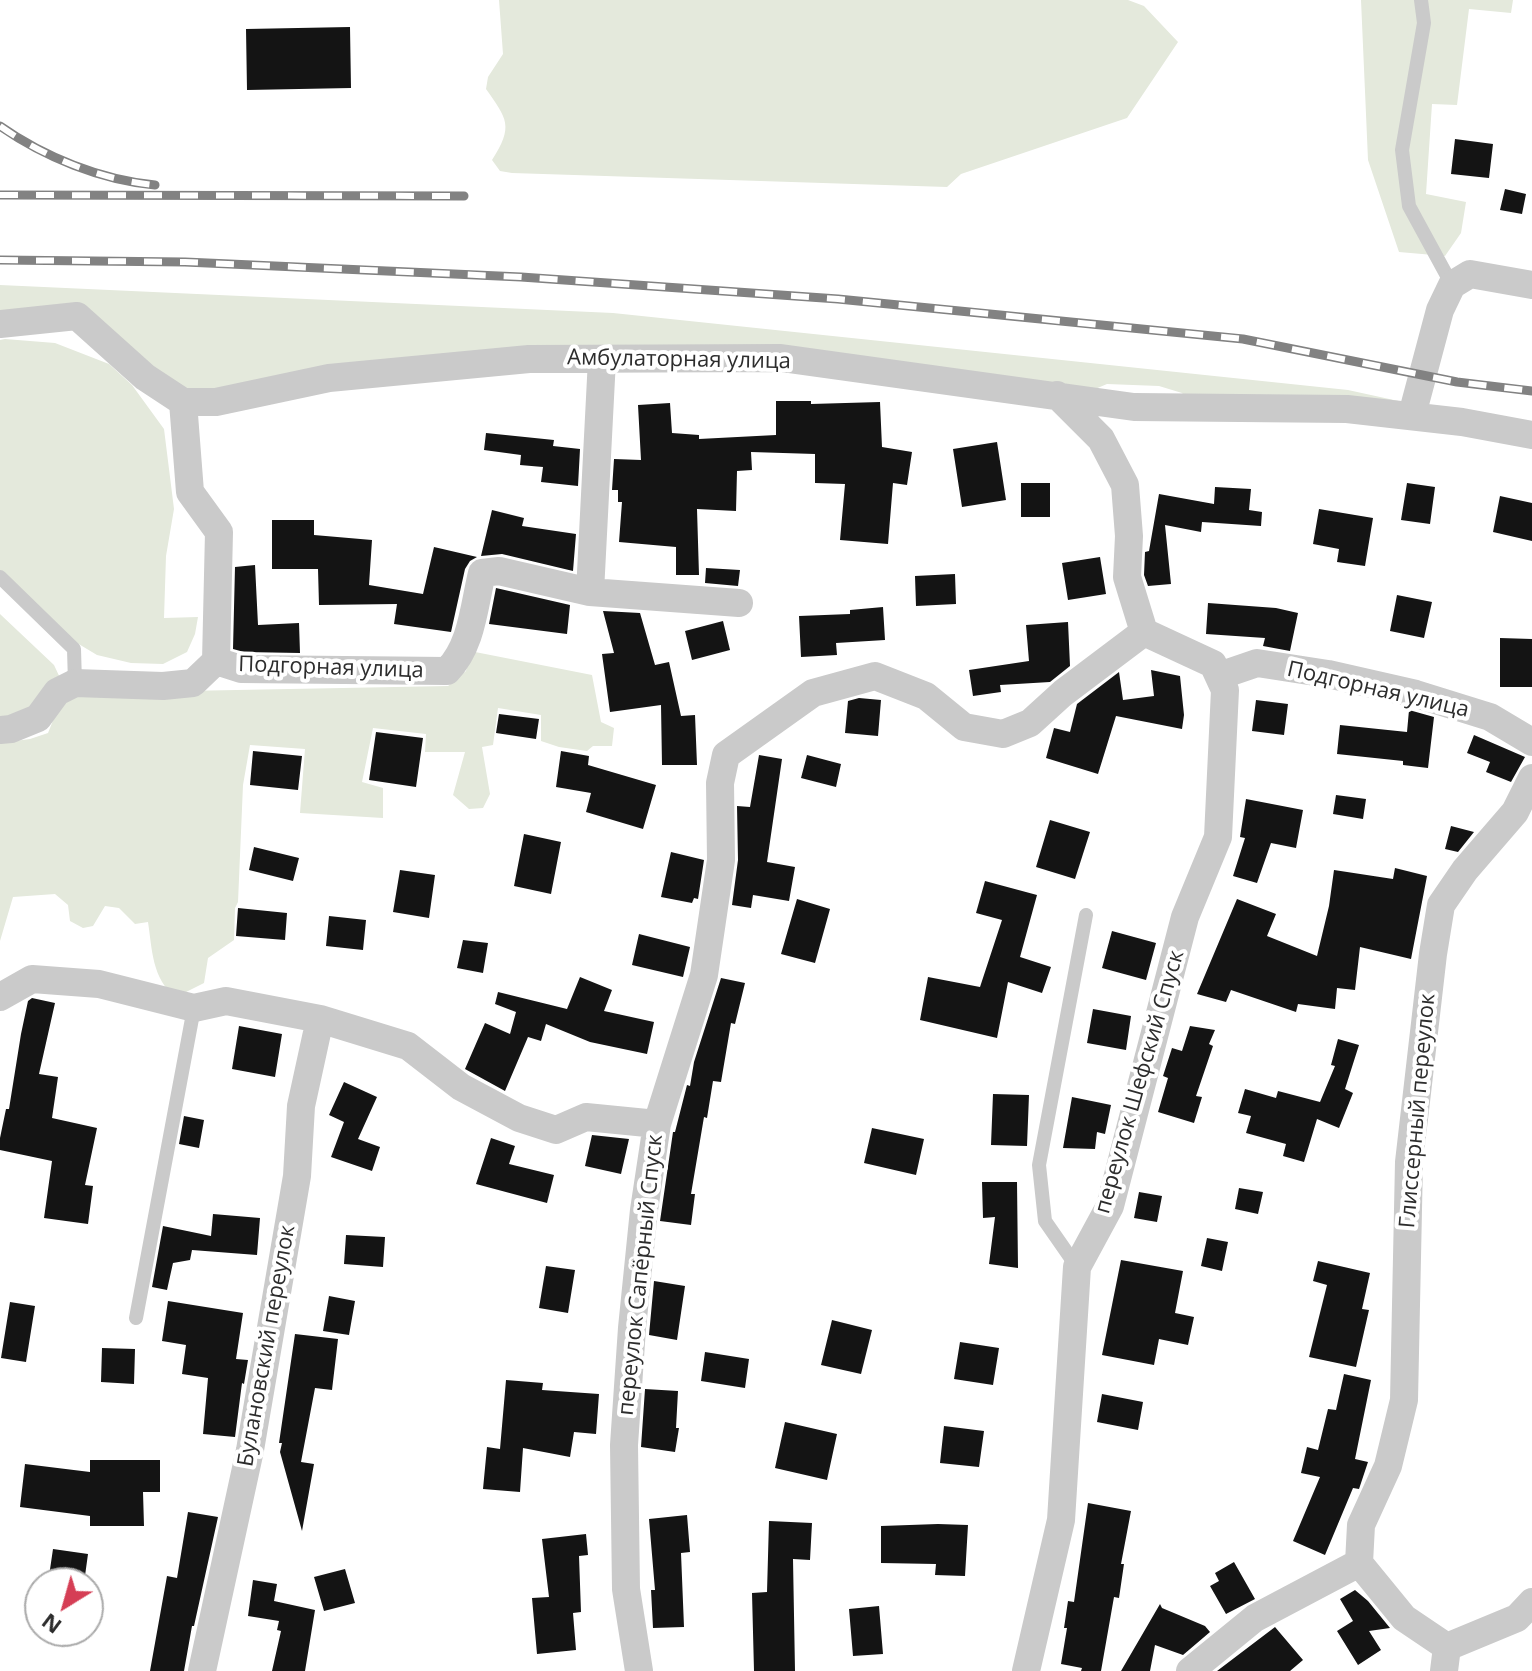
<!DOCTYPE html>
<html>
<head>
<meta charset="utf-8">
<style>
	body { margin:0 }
	#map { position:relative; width:1532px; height:1671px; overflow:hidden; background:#fff; font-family:"Open Sans",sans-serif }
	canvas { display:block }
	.north { position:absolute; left:24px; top:1567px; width:80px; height:80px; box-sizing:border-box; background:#fff; border:2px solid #ababab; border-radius:50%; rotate:217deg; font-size:22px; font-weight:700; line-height:32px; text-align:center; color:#2d2d2d }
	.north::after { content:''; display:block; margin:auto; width:28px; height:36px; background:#d53e55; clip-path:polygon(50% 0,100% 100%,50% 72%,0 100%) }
</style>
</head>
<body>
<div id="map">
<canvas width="1532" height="1671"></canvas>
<div class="north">N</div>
</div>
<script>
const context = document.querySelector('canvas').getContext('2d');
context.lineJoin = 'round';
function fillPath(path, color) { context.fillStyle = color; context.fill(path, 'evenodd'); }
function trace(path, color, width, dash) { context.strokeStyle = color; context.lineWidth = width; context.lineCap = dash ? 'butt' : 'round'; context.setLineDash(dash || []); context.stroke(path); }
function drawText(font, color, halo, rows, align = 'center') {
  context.font = font + ' "Open Sans",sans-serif'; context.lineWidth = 8; context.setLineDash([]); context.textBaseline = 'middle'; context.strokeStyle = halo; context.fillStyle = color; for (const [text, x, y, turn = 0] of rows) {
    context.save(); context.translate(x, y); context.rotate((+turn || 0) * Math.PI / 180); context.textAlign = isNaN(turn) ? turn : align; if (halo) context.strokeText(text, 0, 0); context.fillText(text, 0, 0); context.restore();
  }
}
fillPath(new Path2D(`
	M499,0h629l16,6 34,36 -51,76 -166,56 -14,13 -435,-14 -12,-2 -8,-11c22,-34 15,-41 -6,-71l2,-12 15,-23z
	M1361,0h152l-2,13 -42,-4 -12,96 -25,-1 -6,90 40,8 -5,31 -16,23 -46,-4 -31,-92z
	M0,285l613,28 735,77 55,12 -212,2 -9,-11 -23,-7 -52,-2 -33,14 -388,-40 -503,44 -106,-86 -77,8z
	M5,339l50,4 54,21 23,21 32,44 10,80 -8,47 -2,62 34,-1 -3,17 -8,18 -24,12 -32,-1 -34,-8 -25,-15 -72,-67v-233z
	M0,614l54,51 7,15 -29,32 -32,11z
	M470,651l122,24 9,47 13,6 -2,18h-19l-6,5 -28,-4 -18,-6v-26l-43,-7 -5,37 -11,2 8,47 -7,14 -14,1 -16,-14 12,-43h-40l1,-18 -53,-6 -11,54 21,6v30l-83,-5 5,-64 -55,-4 -7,40 -5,117 -3,6 -1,32 -26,18 -4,25 -28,14c-24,-17 -24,-49 -28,-75l-13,2 -16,-16 -14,-2 -12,20 -10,2 -13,-7 -2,-16 -13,-11 -42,3 -13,44v-198l30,-4 18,-6 10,-25 20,-15 370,-7 18,-15z`), '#e4e9dc');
fillPath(new Path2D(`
	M350,27l1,61 -104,2 -1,-61z
	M1455,139l38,5 -4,34 -38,-4z
	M1505,189l21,5 -4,20 -22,-4z
	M776,401h35v3l69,-2 2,45 30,5 -5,33 -14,-2 -5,61 -48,-4 5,-56 -30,-1v-29l-64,-2 1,18 -15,1 -1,40 -39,-2 2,66h-23v-28l-57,-5 3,-40h-4v-12h-6l2,-31 27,1 -3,-55 32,-2 2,30 27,2v4l77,-4z
	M486,433l68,7 -1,6 27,3 -2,37 -37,-4 2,-15 -23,-2 1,-10 -37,-5z
	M997,442l9,58 -44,7 -9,-58z
	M1021,483h29v34h-29z
	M1407,483l28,4 -5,37 -29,-4z
	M1215,487l36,2 -2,21 13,2 -1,14 -59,-4 -1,10 -36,-7 6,59 -23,2 -4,-11 1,-23 4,-1 10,-57 55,10z
	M1500,496l32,7v38l-39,-9z
	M1319,509l54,9 -8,48 -28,-4 2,-13 -26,-5z
	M492,510l32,8 -2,8 54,8 -3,37 -71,-17 -21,2z
	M272,520h42v15l58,5 -3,45 54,9 11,-47 43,10 -7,4 -5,8 -14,63 -57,-8 3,-20 -78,1 -1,-36h-46z
	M1100,557l6,37 -38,6 -6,-37z
	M255,565l3,60 41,-2 1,30 -56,-1 -11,-3 2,-82z
	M706,568l34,2 -2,16 -33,-3z
	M955,574l1,30 -40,2 -1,-30z
	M496,588l74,17 -3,29 -78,-10z
	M1397,595l35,7 -8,36 -34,-7z
	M1208,603l68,5 22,5 -8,38 -27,-5 2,-8 -59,-4z
	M883,607l2,33 -49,3 1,12 -36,2 -2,-41 51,-2v-4z
	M603,611l37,2 15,52 14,-3 12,54 14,-1 2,50h-35l-1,-60 -51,7 -8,-58 12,-1z
	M723,621l7,29 -38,10 -7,-29z
	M1068,622l2,44 -20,16 -50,3 1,7 -28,4 -4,-26 60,-9 -3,-36z
	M1500,638l32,1v48h-32z
	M1151,670l29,6 4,39 -2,14 -66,-13 -18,58 -52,-16 8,-30 16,4 7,-28 42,-32 4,28 31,-4z
	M859,698l22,2 -3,36 -33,-3 3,-32z
	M1256,700l32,4 -4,31 -32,-4z
	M1409,710l25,7 -6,51 -25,-3v-4l-66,-7 3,-29 67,7z
	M499,714l40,5 -3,20 -40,-6z
	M376,732l47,6 -7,49 -47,-7z
	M1474,735l51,22 -14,25 -25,-10 4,-10 -23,-9z
	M253,751l49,5 -4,34 -48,-5z
	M561,751l28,5 -1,9 68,20 -13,44 -57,-17 5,-19 -35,-6z
	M759,755l23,4 -15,103 28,5 -6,34 -36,-6 -2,13 -19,-3 6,-45 -1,-54 13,1z
	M807,755l34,9 -5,23 -35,-9z
	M1336,795l30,4 -3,20 -30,-5z
	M1246,799l57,11 -7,38 -25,-5 -14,40 -24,-7 12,-38 -5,-1z
	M1050,820l40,12 -15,47 -39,-12z
	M1451,826l23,6 -16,20 -13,-3z
	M524,834l37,8 -10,52 -37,-8z
	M254,847l45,11 -6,23 -44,-11z
	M671,852l33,8 -6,39 -4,-1 -2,5 -31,-6z
	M1395,868l32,8 -16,83 -51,-12 -5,43 -18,-2 -2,21 -37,-5 -2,8 -65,-22 -5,12 -29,-8 40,-95 39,15 -9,22 50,20 12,-50 5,-36 59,9z
	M400,870l35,5 -6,43 -36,-6z
	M985,881l52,14 -17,62 31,10 -9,26 -34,-11 -11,56 -77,-18 8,-43 52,10 22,-67 -26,-7z
	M797,899l33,10 -15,54 -34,-9z
	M238,908l49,5 -2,27 -49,-4z
	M329,916l37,4 -3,30 -37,-4z
	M1112,931l44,12 -10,37 -44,-12z
	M639,934l51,13 -7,30 -51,-12z
	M463,940l25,3 -5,30 -26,-5z
	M580,977l32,13 -8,21 50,11 -7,32 -57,-12 -44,-18 -5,17 -13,-4 -23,54 -40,-22 20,-46 25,11 6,-22 -21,-8 3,-12 69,17z
	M721,978l24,5 -10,41 -4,-1 -10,59 -8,-1 -6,37 -3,-1 -13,77h4l-4,31 -31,-4 13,-89h2l12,-47 3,1 4,-24z
	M32,998l23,5 -16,71 19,3 -6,41 45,10 -12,57 8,1 -5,38 -44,-6 8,-57 -52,-11v-12l6,-29h3l12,-75 7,-33z
	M1093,1009l38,7 -5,34 -39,-7z
	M239,1026l43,8 -7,43 -43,-8z
	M1190,1026l25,4 -6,14 4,2 -17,50 6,1 -8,26 -36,-11 10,-34 -5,-2 9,-28 10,3z
	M1338,1039l21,6 -14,44 8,4 -14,35 -22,-9 -13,43 -21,-6 3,-12 -40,-11 5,-17 -13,-3 7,-24 31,9 2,-7 42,11 15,-36 -4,-1z
	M344,1082l33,15 -19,42 22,8 -8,24 -41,-14 13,-35 -15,-7z
	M993,1094l36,1 -2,51 -36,-1z
	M1072,1097l39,8 -6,29 -8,-2 -2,17 -32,-1z
	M184,1116l20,4 -5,28 -20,-4z
	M872,1128l52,11 -8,36 -52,-12z
	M592,1135l37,4 -8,35 -36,-8z
	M491,1138l24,8 -6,18 45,11 -7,28 -71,-19z
	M982,1182h35l1,86 -29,-4 6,-47 -12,1z
	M1239,1188l24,4 -5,22 -23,-5z
	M1139,1192l23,4 -5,26 -23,-4z
	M213,1214l47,4 -3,37 -65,-5 -2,10 -17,3 -6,27 -15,-3 11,-61 48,10z
	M346,1235l39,2 -2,30 -39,-3z
	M1207,1238l21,4 -6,29 -21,-5z
	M1121,1260l62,11 -8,42 19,4 -6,28 -29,-6 -5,26 -52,-10z
	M1318,1261l52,12 -8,36 7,1 -13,57 -47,-10 18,-72 -14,-4z
	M546,1266l29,4 -7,43 -29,-5z
	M654,1281l31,5 -8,54 -28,-5z
	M329,1296l26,5 -6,34 -26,-4z
	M168,1301l75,12 -7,46 12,1 -4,24 -2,-1 -7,54 -32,-3 5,-56 -26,-4 4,-29 -24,-4z
	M10,1302l25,4 -9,56 -25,-4z
	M832,1320l40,10 -11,44 -40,-9z
	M295,1334l43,5 -6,51 -17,-2 -14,74 13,2 -12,67 -22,-79 2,-9h-3z
	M960,1342l39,6 -6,37 -39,-6z
	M102,1348l33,1 -1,35 -33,-2z
	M705,1352l44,7 -4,29 -44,-7z
	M1344,1374l27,6 -16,79 13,3 -9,27 -6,-1 -28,67 -32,-14 27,-64 -19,-4 6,-26 11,3 10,-41 8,1z
	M506,1380l37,3 -1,7 57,4 -3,40 -22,-2 -4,25 -47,-9 -3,44 -37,-3 4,-42 13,2z
	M645,1389l33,2 -2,37h3l-4,24 -34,-5z
	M1102,1394l41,8 -5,28 -41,-8z
	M785,1422l52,12 -10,46 -52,-12z
	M944,1426l40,5 -5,36 -39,-4z
	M90,1460h70v32h-17l1,34h-54v-10l-70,-9 5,-43 65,8z
	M1088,1503l43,8 -10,53h3l-5,34 -5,-1 -13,74h-20l1,-3 -21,-4 6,-36h-3l4,-27 6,1z
	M188,1512l30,5 -24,109h-2l-8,45h-34l17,-95 10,2z
	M687,1515l3,37 -9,1 3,74 -31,1 -2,-38h4l-6,-71z
	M769,1521l43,2 -2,37 -17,-1 2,112h-41l-2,-78 15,-1z
	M938,1524l30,1 -3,51 -30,-1 1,-11 -55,-1v-37z
	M586,1534l2,21 -9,1 2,56 -8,1 3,37 -39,4 -5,-56 17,-1 -7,-58z
	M53,1549l35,5 -4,29h-36z
	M1234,1562l21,37 -29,15 -16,-28 9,-5 -4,-8z
	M345,1569l10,34 -31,8 -10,-34z
	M253,1580l24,4 -3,17 41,9 -10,61h-33l9,-40 -4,-1 2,-9 -31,-5z
	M1355,1590l13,11 22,27 -21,3 12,19 -23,15 -21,-34 16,-10 -13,-22z
	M1160,1604l2,4 43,18 5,6 -27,23 -28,-10 -5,26h-29z
	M879,1606l4,48 -30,2 -4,-47z
	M1275,1627l28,33 -13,11h-73z`), '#141414');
trace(new Path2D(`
	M1421,0l3,23 -22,127 7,56 43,79
	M0,577l74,72 1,34
	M1077,1267l-32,-46 -6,-56 47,-250
	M136,1318l58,-310`), '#cacaca', 14);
trace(new Path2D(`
	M0,324l77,-8 68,61 38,25h33l113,-24 200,-19 252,-1 353,49 213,2 115,13 70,13
	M1057,395l44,44 24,46 4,51 -2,41 17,55
	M183,402l7,90 29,40 -3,129 25,8 206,2c25,-25 27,-65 35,-98l17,-2 91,21 149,11
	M1412,415l28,-105 12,-25 18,-11 62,11
	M590,592l12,-233
	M1219,676l38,-13 71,11 88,20 74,23 42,25
	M0,730l11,-1 27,-11 19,-26 18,-9 88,3 30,-3 23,-22
	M0,997l32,-18 67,5 95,24 32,-7 94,18 88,27 53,41 58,31 37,12 30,-13 71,7
	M1447,1647l-43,-29 -45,-55 2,-38 27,-59 16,-66 5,-238 24,-208 8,-49 24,-35 50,-58 17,-34
	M202,1671l48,-221 47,-274 4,-70 19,-87
	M639,1671l-13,-82 -2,-144 8,-117 12,-118 13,-86 47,-149 17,-115 -1,-77 6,-28 87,-62 62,-17 51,20 38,31 39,7 27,-11 33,-30 81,-61
	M1026,1671l35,-151 16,-253 33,-61 75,-289 33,-80 7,-147 -12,-26 -69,-32
	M1190,1671l65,-53 104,-55
	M1444,1671l3,-24 70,-29 15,-16`), '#cacaca', 28);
const rail = new Path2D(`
	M0,126c44,31 101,54 155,59
	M0,195l464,1
	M0,260l185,2 336,15 317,22 405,40 214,43 75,9`);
trace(rail, '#828282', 9);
trace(rail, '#fff', 6, [18]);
drawText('22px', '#2d2d2d', '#fff', [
	["Амбулаторная улица",679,360,1],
	["Подгорная улица",331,668,2],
	["Подгорная улица",1378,690,13],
	["переулок Шефский Спуск",1140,1082,-74],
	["Глиссерный переулок",1418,1111,-85],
	["переулок Сапёрный Спуск",641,1275,-84],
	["Булановский переулок",267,1346,-80]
]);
</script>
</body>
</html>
